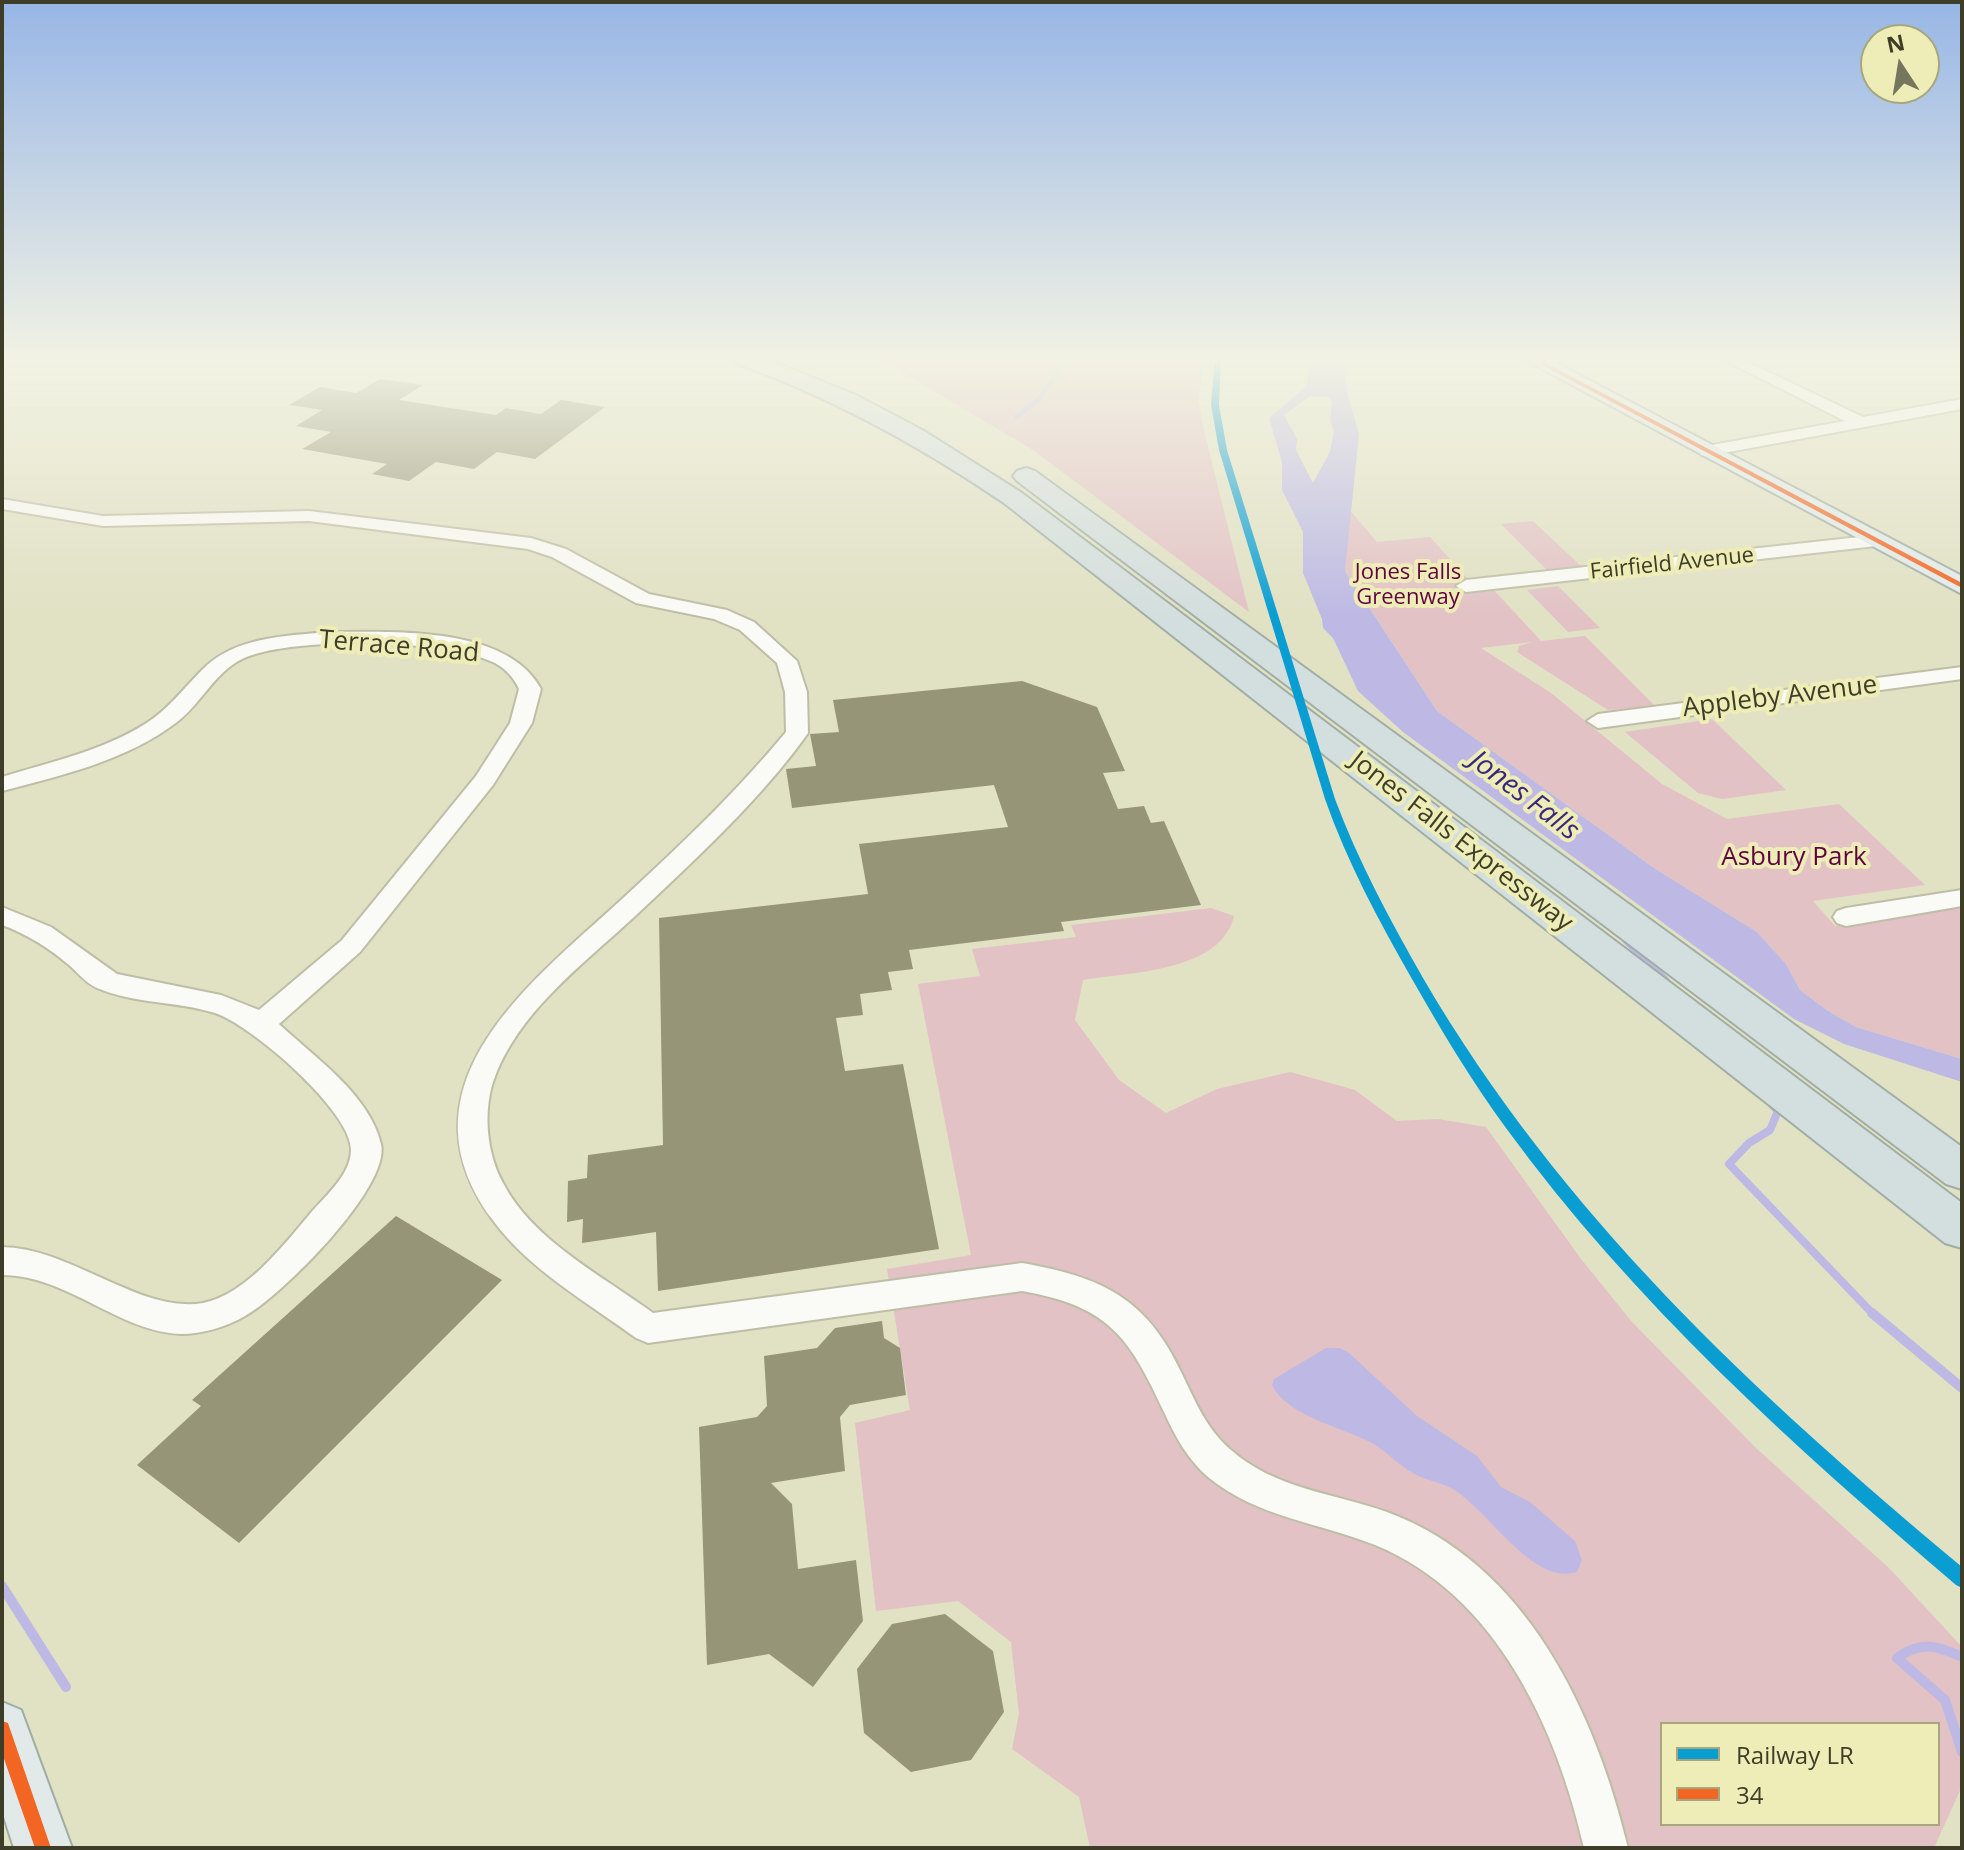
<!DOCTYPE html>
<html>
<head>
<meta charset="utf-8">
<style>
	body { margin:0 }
	#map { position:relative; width:1964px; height:1850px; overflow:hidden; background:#e1e1c4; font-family:"Open Sans",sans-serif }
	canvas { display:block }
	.frame { position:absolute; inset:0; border:4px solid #3d3d28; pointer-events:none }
	.legend { position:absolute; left:1660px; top:1722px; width:280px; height:104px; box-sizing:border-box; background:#eeedb7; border:2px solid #a7a77e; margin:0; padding:10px 14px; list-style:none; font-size:24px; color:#3d3d28 }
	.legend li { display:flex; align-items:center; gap:16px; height:40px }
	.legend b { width:40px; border:2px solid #a7a77e }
	.north { position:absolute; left:1860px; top:24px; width:80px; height:80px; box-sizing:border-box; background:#eeedb7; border:2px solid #a7a77e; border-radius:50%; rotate:348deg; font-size:22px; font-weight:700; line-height:32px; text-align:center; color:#3d3d28 }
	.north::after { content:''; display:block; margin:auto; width:28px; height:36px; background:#76765f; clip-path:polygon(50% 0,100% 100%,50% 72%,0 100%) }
</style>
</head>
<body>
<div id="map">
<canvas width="1964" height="1850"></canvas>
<div class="frame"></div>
<ul class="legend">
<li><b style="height:10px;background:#099dd1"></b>Railway LR</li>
<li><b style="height:10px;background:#f26522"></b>34</li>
</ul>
<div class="north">N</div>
</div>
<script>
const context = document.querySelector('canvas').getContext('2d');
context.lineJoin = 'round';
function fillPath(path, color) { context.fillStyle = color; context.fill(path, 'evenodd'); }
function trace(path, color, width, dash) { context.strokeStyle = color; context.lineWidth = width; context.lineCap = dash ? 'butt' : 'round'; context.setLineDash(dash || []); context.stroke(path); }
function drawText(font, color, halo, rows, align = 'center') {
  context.font = font + ' "Open Sans",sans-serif'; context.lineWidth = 8; context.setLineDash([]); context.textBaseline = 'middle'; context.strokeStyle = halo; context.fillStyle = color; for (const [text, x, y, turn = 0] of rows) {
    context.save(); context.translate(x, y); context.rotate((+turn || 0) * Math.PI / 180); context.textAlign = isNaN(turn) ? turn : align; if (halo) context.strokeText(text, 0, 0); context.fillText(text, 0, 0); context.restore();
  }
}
fillPath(new Path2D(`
	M868,357h335l-4,44 5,29 45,182 -216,-162 -145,-86z
	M1350,510l27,32 53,-5 39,43 -15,6v7l39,-4 48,52 44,-5 70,70 -47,4 -91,-58 2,-6 13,-4 -51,6 70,45 111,91 65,35 112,-15 86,81 -112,16 22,25 127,-19v152l-106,-32 -28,-16 -28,-21 -14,-26 -29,-32 -103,-64 -217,-157 -92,-140z
	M1533,521l49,46 -34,4 -47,-47z
	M1558,586l42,42 -32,4 -41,-42z
	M1712,719l74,71 -64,9 -24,-6 -73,-61z
	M1211,908l23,8c-13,56 -104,56 -151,64l-8,40 44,60 47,33 51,-24 73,-17 65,18 42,31 41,-2 48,8 95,132 51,63 124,126 133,120 73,79v139l-28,62h-844l-11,-51 -67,-48 7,-35 -8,-72 -53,-41 -82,10 -21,-188 55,-13 -23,-141 84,-14 -53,-271 62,-8 -8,-27 104,-12 -5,-12zM1662,1724h276v100h-276z`), '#e2c2c5');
fillPath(new Path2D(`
	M1311,357h37l-4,10 3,25 12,42 -14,137 92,140 217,157 103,64 29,32 14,26 28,21 28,16 106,32v23l-118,-38 -50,-25 -391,-287 -45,-41 -25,-53 -10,-10 -1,-9 -19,-46v-41l-21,-42v-28l-13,-44 37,-32zM1310,396l17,1 5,4 -2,20 4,10 -4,21 -17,31 -17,-33 1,-11 -13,-24z
	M1326,1348h14l9,5 68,63 60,40 24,31 29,15 45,39 7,19 -5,12c-43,14 -86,-58 -121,-81 -13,-9 -31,-10 -45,-19 -12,-7 -22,-18 -34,-26 -29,-18 -89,-28 -105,-61l2,-6z`), '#bdb9e4');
trace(new Path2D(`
	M1016,417l22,-17 32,-43`), '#bdb9e4', 5);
trace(new Path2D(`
	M1627,941l39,40
	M1773,1106l5,5 -8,19 -21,13 -20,21 145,151`), '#bdb9e4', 8);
trace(new Path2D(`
	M1872,1313l90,75
	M2,1586l64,101
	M1962,1657c-26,-12 -41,-16 -65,1l48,42 17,52`), '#bdb9e4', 10);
fillPath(new Path2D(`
	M380,379l43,6 -24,15 97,15 10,-7 35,6 20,-14 44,7 -70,52 -38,-7 -23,17 -38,-7 -27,19 -37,-7 15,-10 -85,-15 29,-17 -35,-6 26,-16 -33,-5 31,-18 36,6z
	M1022,681l75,26 28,64 -22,2 15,36 26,-3 7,17 13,-2 37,84 -140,17 3,9 -155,19 4,19 -25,3 4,18 -32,4 3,21 -27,3 9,53 58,-7 36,185 -281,42 -2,-59 -74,11 1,-24 -16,3 1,-41 19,-3 1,-23 75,-10 -4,-227 209,-24 -9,-50 149,-17 -14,-42 -202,23 -6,-39 30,-3 -6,-32 29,-2 -6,-32z
	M396,1216l106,64 -263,263 -102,-78 64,-59 -9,-6z
	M882,1321l2,17 16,10 6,47 -56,10 -10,12 5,54 -74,12 21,21 6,65 58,-9 7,61 -50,66 -44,-33 -62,11 -8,-238 58,-10 10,-11 -3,-50 53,-8 18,-20z
	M945,1614l48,37 11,61 -33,48 -60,12 -47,-39 -7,-64 35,-45z`), '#969578');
const minor = new Path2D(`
	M1548,357h21l-20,10h-10v-6z
	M1718,357h19l126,60 99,-18v10l-255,47 -6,-1v-8l144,-26z
	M2,499l101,17 206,-5 222,27 35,11 83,45 78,16 27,12 43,39 10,31 1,41c-45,64 -117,131 -175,185 -51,47 -117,96 -140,164 -10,32 -6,72 10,101 29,57 100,93 150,130l369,-50c80,14 125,35 160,111 13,27 25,56 49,76 44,39 102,43 156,62 140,52 208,200 241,336h-44c-27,-119 -88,-254 -209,-303 -57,-23 -117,-27 -167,-68 -20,-17 -33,-41 -44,-65 -35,-76 -56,-106 -142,-121l-374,52 -12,-5c-49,-36 -108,-69 -144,-119 -102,-140 51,-245 142,-331 53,-49 106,-100 152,-156l-1,-40 -8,-29 -37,-33 -26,-11 -78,-16 -84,-46 -24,-8 -219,-28 -206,5 -101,-17z
	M1878,535l7,2v8l-419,47 -10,-6 10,-6z
	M328,632c63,0 179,-7 213,57l-9,34 -39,62 -133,167 -81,72c35,33 90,70 102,120 10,43 -100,152 -136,172 -19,11 -43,18 -64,18 -62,-2 -114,-59 -179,-59v-28c70,1 138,67 201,56 42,-8 80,-57 106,-88 15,-18 41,-39 42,-64 2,-39 -101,-127 -136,-138 -39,-12 -80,-9 -118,-25 -11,-5 -19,-15 -28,-23 -20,-17 -42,-31 -67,-40v-18l49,20 66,47 104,21 38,15 83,-70 134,-164 34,-53 9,-34c-5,-11 -13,-20 -24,-26 -48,-24 -204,-27 -253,-4 -28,14 -41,45 -65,63 -49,38 -117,54 -175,69v-14c48,-15 100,-26 143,-53 23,-14 38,-35 57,-54 32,-33 82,-34 126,-38z
	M1962,667v12l-364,49 -11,-7 11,-7z
	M1962,890v16l-116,20 -9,-3 -4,-6 4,-6 9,-3z`);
const major = new Path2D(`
	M1520,357h25l417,219v18z
	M2,1702l19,8 51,138h-58l-12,-37z`);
const highway = new Path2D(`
	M730,357h32l94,38 68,36 98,62 940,710v45l-17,-5 -941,-740c-85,-58 -173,-106 -271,-141z
	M1026,468l9,3 927,676v42l-16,-5 -929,-703 -4,-5 4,-5z`);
trace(minor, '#bebea7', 4);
trace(major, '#a0ada4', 4);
trace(highway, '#a0ada4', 4);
fillPath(minor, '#fafaf6');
fillPath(major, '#e2eae9');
fillPath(highway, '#d3dede');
fillPath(new Path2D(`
	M1544,362l418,221v5l-420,-223 -1,-1z
	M2,1721l6,2 2,6 41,119h-16l-33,-95z`), '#f26522');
fillPath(new Path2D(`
	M1215,357h6l-2,48 8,45 108,349c23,62 55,121 88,179 139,238 330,414 539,589v21l-6,-3c-163,-139 -323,-283 -450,-457 -35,-48 -65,-98 -94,-149 -33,-58 -65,-117 -87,-180l-106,-349 -8,-45z`), '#099dd1');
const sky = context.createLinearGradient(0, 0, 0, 616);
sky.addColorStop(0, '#97b6e6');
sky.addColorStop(0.58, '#f2f2e4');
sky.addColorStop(1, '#f2f2e400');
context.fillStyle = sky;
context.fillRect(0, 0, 1964, 616);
drawText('22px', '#3d3d28', '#eeedb7', [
	["Fairfield Avenue",1672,564,-6]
]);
drawText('22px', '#600441', '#eeedb7', [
	["Jones Falls",1408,573],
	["Greenway",1408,598]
]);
drawText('26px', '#3d3d28', '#eeedb7', [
	["Terrace Road",399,647,5],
	["Appleby Avenue",1780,697,-7],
	["Jones Falls Expressway",1461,842,38]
]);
drawText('26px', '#600441', '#eeedb7', [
	["Asbury Park",1794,858]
]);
drawText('italic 28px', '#3a287b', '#eeedb7', [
	["Jones Falls",1524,796,37]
]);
</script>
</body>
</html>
